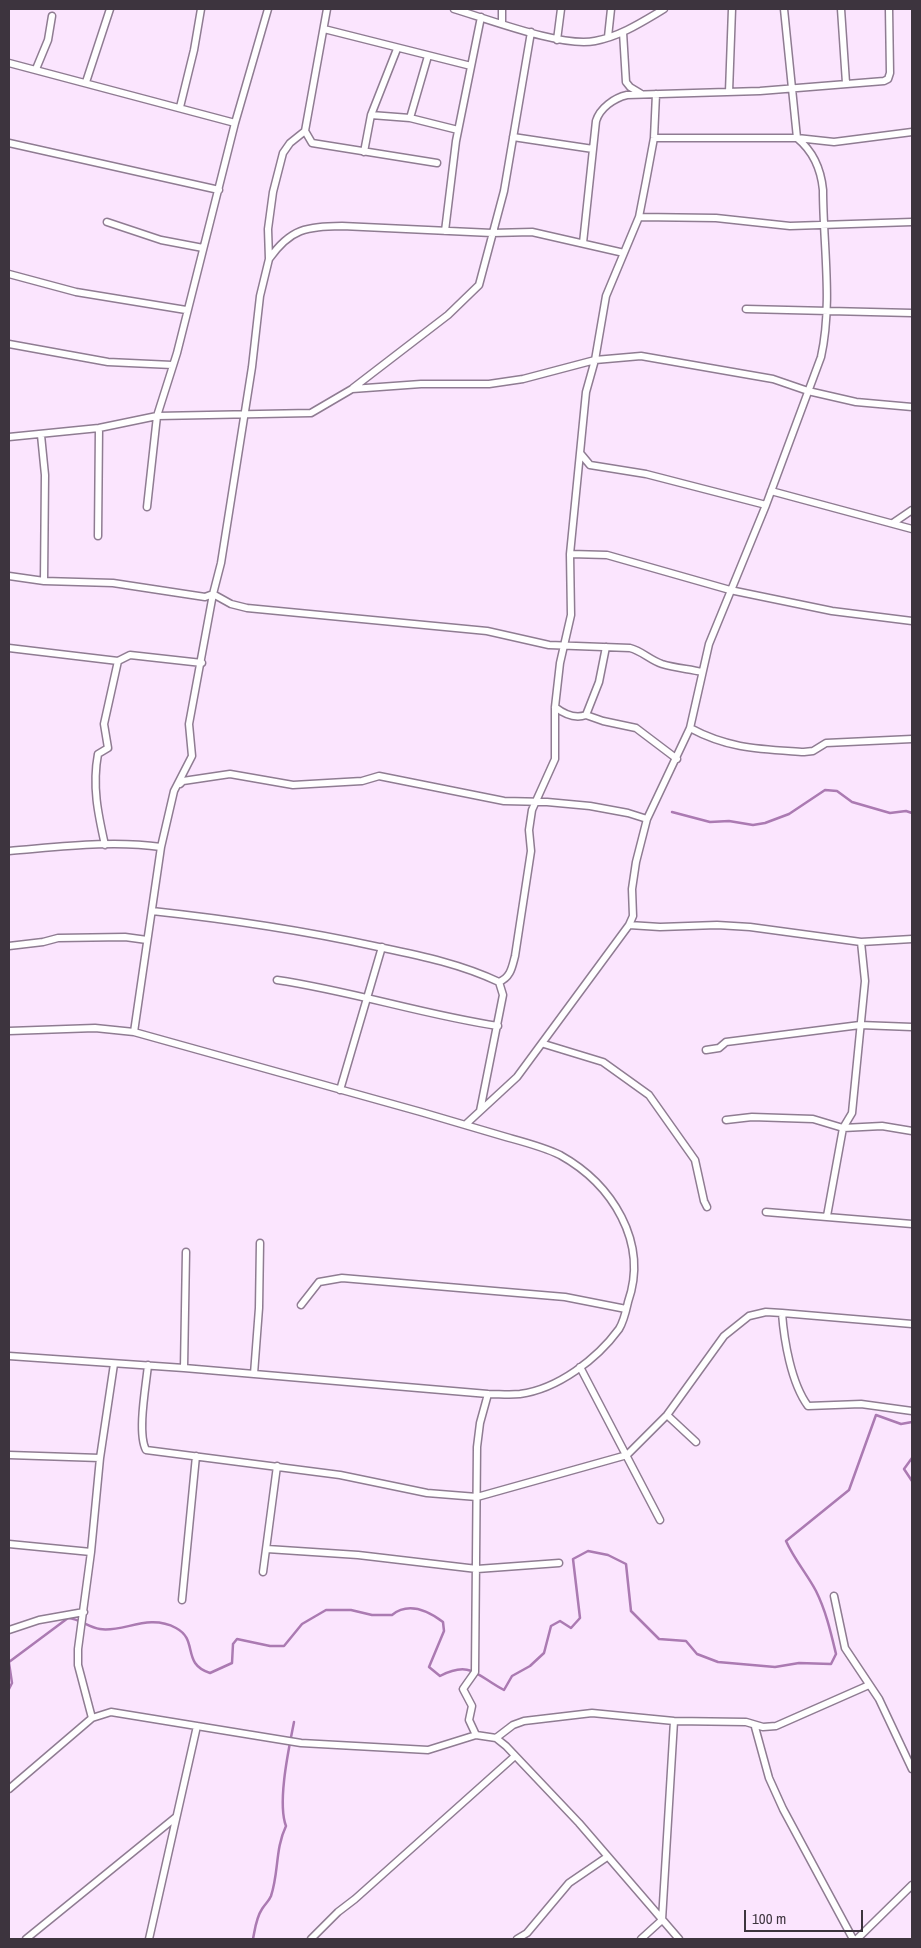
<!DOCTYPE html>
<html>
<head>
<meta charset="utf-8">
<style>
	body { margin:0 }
	#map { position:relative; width:921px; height:1948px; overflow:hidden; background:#fbe5fe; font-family:"Archivo Narrow",sans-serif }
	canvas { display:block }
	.frame { position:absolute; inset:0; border:10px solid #3d343e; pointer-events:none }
	.scale { position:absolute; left:744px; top:1910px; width:119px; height:22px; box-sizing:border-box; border:2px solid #3d343e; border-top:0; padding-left:6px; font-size:15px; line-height:18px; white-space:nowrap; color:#3d343e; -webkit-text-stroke:4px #fbe5fe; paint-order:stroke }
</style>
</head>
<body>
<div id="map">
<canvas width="921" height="1948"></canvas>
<div class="frame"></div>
<div class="scale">100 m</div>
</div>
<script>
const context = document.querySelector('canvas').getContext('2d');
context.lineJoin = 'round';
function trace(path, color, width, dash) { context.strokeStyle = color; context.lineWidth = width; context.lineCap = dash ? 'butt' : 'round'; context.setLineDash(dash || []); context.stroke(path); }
trace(new Path2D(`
	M672,812l38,10 19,-1 24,4 12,-2 24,-9 36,-24 12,1 15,11 38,11 16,-2 6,2
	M912,1458l-8,11 8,12
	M9,1662l59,-44c12,1 20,9 32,11 23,4 48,-16 76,-1 23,12 5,36 34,45l22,-10 1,-19 4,-5 33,7h14l18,-22 24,-14h25l21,5h20c16,-13 35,-5 51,7l1,9 -15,36 11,9c31,-16 37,0 64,14l8,-14 18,-10 14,-13 7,-27 9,-5 11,7 9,-10 -7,-59 15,-8 20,4 18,9 5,47 28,28 27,2 11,13 21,8 57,5 24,-4 32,1 5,-10c-5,-21 -10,-43 -20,-63 -9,-17 -22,-32 -30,-50l63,-51 27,-75 25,9 11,-2
	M9,1663l3,20 -3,6
	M253,1939c2,-10 3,-21 9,-30 3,-5 7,-8 9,-13 8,-24 4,-47 15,-70 -9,-24 3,-78 8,-104`), '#ab7ab2', 2.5);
const street = new Path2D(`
	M454,9c34,10 109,39 141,32 26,-5 47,-19 69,-32
	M502,9v15
	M841,9l5,74
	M324,29l147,37
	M623,32l3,50 4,5 10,6
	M608,37l3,-28
	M557,40l4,-31
	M9,63l226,60
	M36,69l12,-29 4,-24
	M86,82l24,-73
	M729,92l3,-83
	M656,94l-2,44 -8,43 -7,36 -33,79 -11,64 -9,32 -6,61 10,12 56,9 120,31
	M180,107l14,-57 7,-41
	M371,115l39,3 48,12
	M410,118l18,-62
	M305,131l7,12 125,20
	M513,137l80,12
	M654,138h143l37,4 78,-10
	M9,143l210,47
	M364,152l7,-37 26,-66
	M639,217l77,1 74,8 122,-4
	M107,222l54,18 42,8
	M445,231l11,-90 25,-124
	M583,243l13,-122c4,-13 18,-23 31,-26l133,-4 124,-10 4,-2 2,-6 -1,-64
	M269,259c22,-31 37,-32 73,-33l150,7 40,-1 92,21
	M9,274l67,18 110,18
	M746,309l166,4
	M9,344l99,18 64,3
	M353,388l95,-73 31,-30 25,-94 27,-159
	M41,435l4,40 -1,106
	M9,437l90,-9 58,-12 154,-3 41,-24 69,-5h68l34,-5 72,-19 46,-4 132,23 35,12 48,11 56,5
	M771,491l141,38
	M147,507l10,-91 20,-63 58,-230 33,-114
	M893,523l19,-13
	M98,536l1,-108
	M570,554l37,1 123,35 102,21 80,10
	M9,576l35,5 69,2 92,14 8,-3 8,-31 31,-196 8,-71 9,-37 -1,-30 5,-37 10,-39 7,-10 15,-12 22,-122
	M9,648l109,13 12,-6 72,8
	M555,707c9,7 20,12 31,8l13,-33 7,-35
	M586,715l17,6 33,7 41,31
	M690,728c39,21 70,21 114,24l9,-1 13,-8 86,-4
	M180,784l3,-3 47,-7 63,11 69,-4 17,-5 125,25 43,1 43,4 38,7 19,6
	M105,845c-7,-31 -13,-59 -7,-91l10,-6 -4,-24 14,-63
	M9,851c50,-4 102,-11 152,-4
	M152,911c74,8 149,19 222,35 43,9 85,17 125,36l4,13 -23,116
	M629,925l31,2 57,-2 33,2 111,15 51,-3
	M9,946l34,-4 15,-4 67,-1 22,3
	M277,980c75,11 147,35 221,46
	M499,982c12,-5 13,-15 16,-26l16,-105 -2,-21 3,-20 23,-51v-52l5,-44 11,-48 -1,-61 10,-101
	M9,1031l86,-3 39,4c96,27 191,53 287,80 28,8 57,17 85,25 18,5 38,10 54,18 52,29 89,87 68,147 -2,9 -4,19 -9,27 -22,30 -61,60 -99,65 -10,1 -21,0 -32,0l-304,-26 -175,-12
	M134,1032l27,-185 13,-56 18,-35 -3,-32 24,-130 18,10 16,4 240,23 62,14 81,3c12,3 20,12 32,16 13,4 27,5 40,8
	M544,1044l59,18 46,33 46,65 9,41 3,6
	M706,1050l13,-2 7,-6 134,-17 52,2
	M340,1090l42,-143
	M726,1120l26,-3 61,2 30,9 9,-15 13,-132 -4,-39
	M465,1125l52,-48 112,-152 4,-9 -1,-27 4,-27 11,-43 43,-91 19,-84 57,-139 55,-148c12,-54 2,-112 2,-167 -2,-21 -9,-38 -26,-52l-13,-129
	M766,1212l146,12
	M827,1216l16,-88 39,-2 30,5
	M301,1305l18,-23 23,-4 223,19 61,12
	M782,1313c2,27 9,70 26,93l53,-2 51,7
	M148,1365c-2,21 -11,68 -2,85l194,25 87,18 50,4 150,-42 40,-40 57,-79 25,-20 17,-4 16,1 130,11
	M580,1367l80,153
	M184,1368l2,-116
	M254,1374l5,-66 1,-65
	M667,1415l29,27
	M9,1455l91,3
	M9,1544l82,8
	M267,1549l91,6 119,14 82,-6
	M263,1572l14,-106
	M834,1596l11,52 34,51 33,70
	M182,1600l14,-144
	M9,1630l30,-10 45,-8
	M92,1718l-14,-53v-16l13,-97 9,-94 14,-94
	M755,1727l14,51 14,31 70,130
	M476,1735l-7,-15 3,-14 -9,-17 12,-17 2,-225 3,-24 8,-29
	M496,1738l17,-13 11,-4 68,-8 82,8 72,1 17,5 13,-1 93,-41
	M9,1789l83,-71 19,-6 190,31 127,7 48,-15 20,3 10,8 73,77 100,116
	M26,1939l150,-122
	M149,1939l48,-213
	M311,1939l27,-27 17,-13 160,-143
	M517,1939l10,-6 42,-50 38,-26
	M641,1939l21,-19 12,-199
	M857,1939l55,-54`);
trace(street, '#8f7c92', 9);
trace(street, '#fff', 6);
</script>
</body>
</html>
